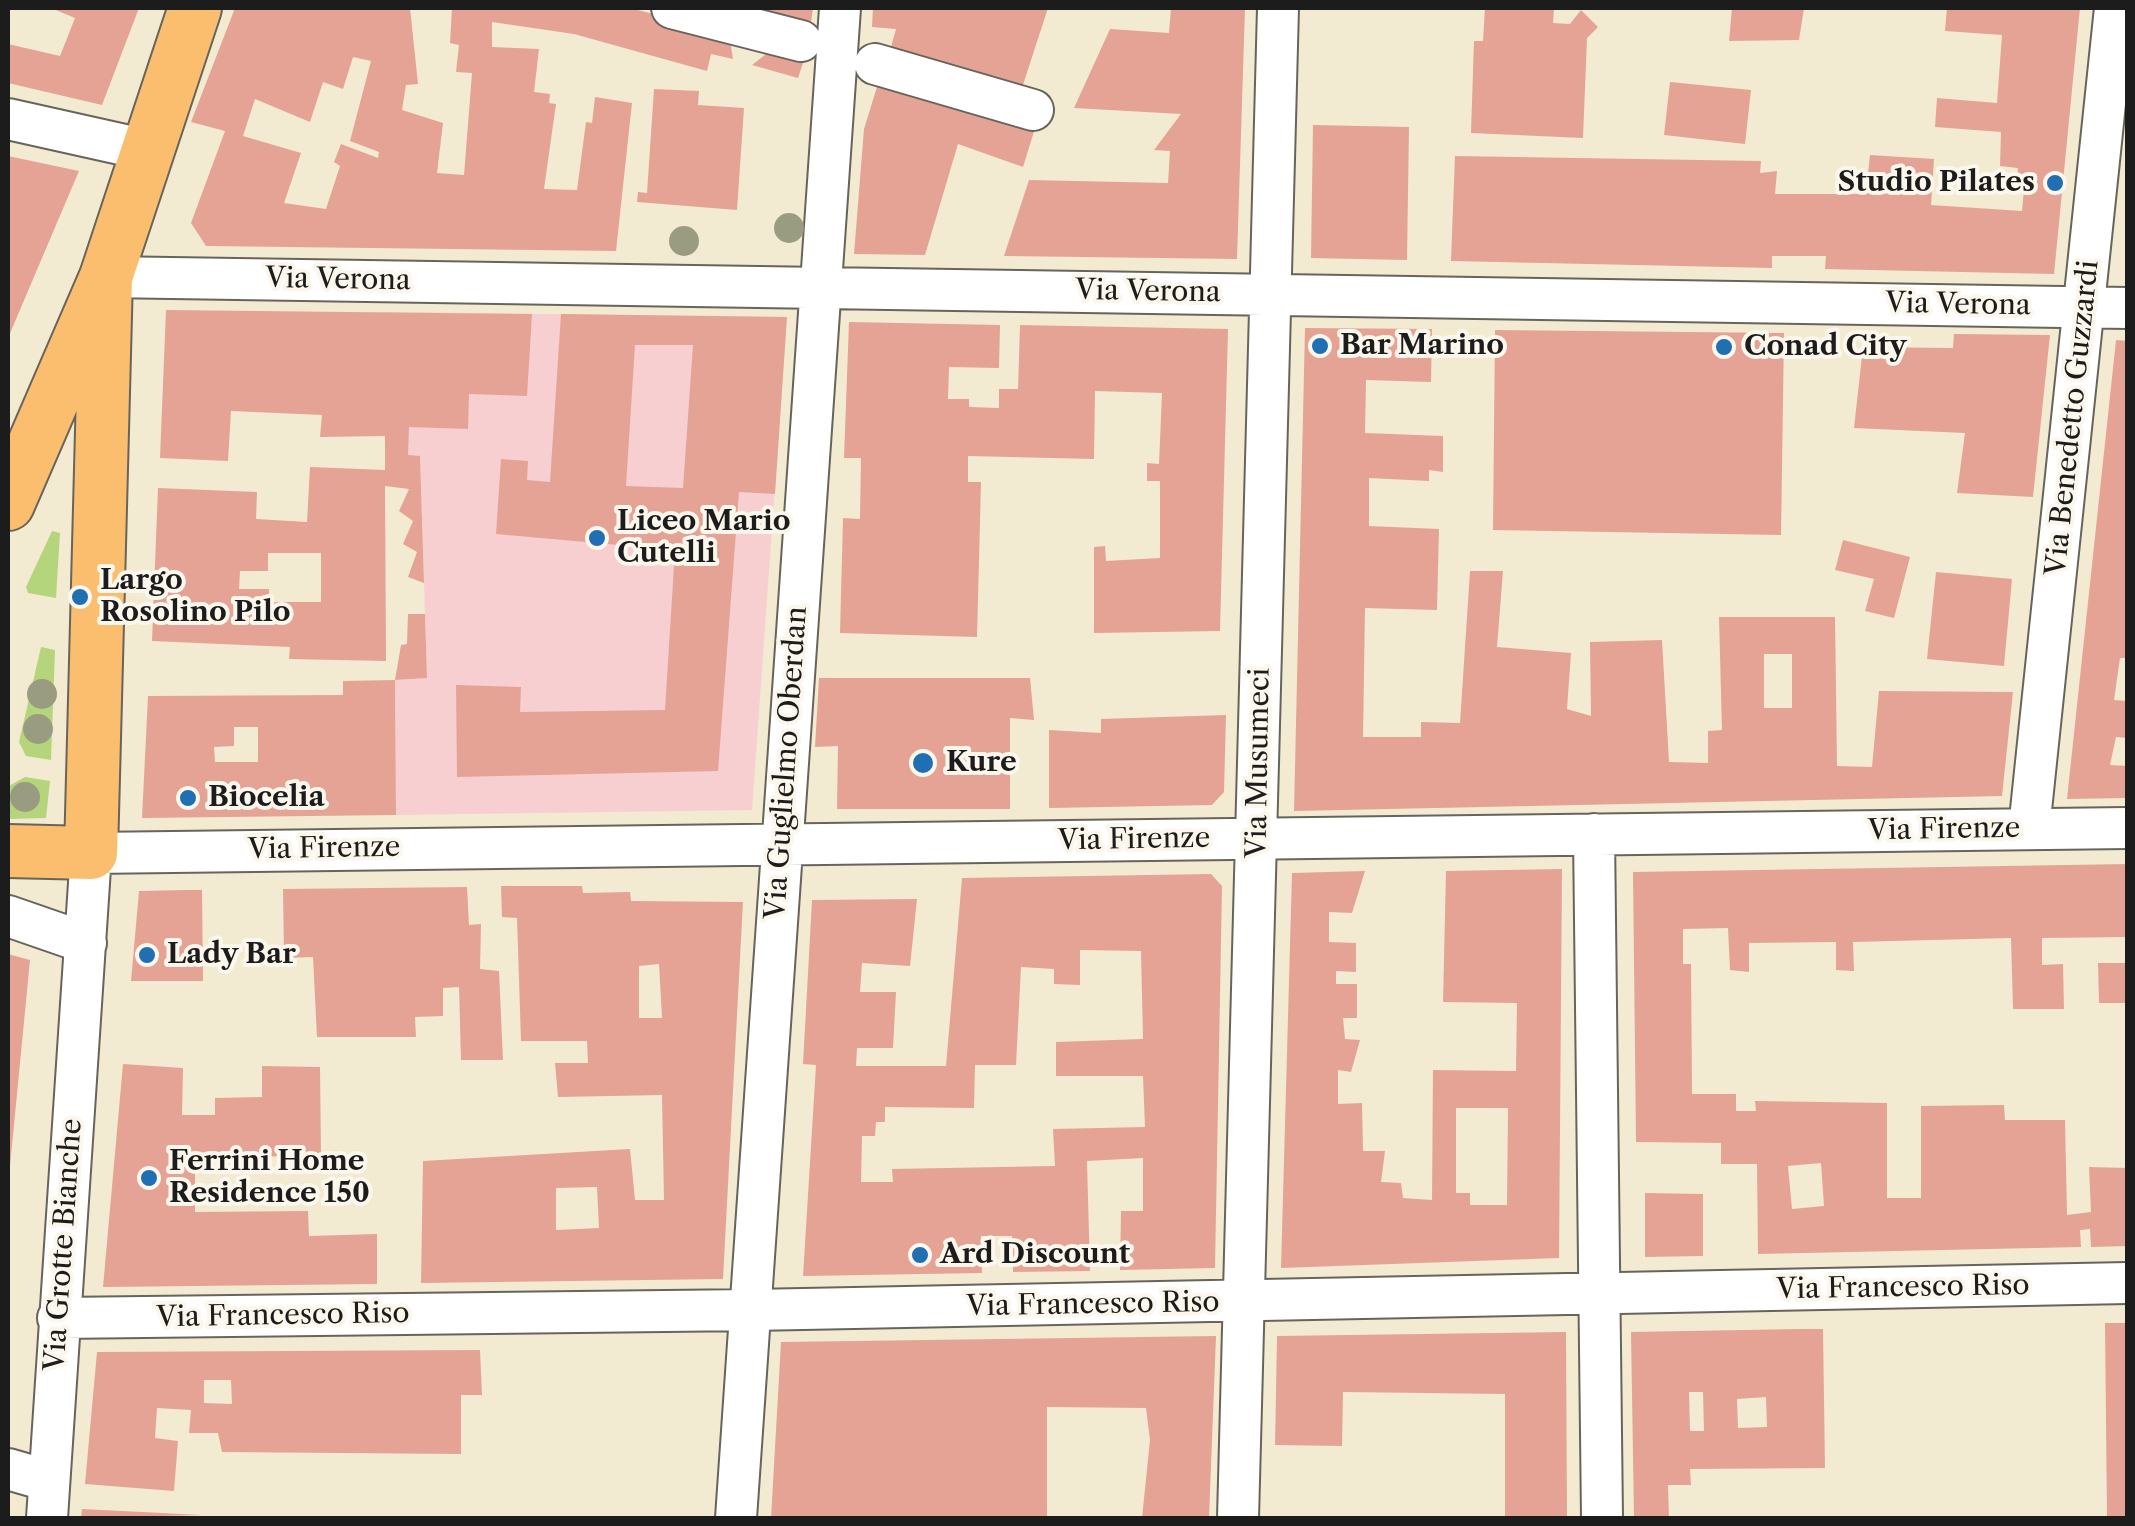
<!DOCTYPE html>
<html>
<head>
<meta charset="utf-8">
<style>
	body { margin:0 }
	#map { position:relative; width:2135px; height:1526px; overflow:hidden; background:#f3ead2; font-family:"Libre Caslon Text",serif }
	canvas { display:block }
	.frame { position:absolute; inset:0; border:10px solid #1c1c1c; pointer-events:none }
</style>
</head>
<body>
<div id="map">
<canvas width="2135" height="1526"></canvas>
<div class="frame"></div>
</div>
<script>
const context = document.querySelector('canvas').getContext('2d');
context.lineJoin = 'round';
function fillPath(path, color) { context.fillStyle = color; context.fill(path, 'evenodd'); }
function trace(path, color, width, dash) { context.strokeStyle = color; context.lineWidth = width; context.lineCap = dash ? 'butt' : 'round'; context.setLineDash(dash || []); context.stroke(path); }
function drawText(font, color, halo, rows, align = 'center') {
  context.font = font + ' "Libre Caslon Text",serif'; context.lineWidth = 8; context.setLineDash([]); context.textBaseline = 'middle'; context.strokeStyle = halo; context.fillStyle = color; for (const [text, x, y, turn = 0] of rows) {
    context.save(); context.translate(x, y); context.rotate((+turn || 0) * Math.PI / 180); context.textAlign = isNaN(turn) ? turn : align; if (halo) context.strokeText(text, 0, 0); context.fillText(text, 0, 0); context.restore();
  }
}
fillPath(new Path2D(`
	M384,312l403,5 -35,493 -356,5 -1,-135 32,-2 -7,-221 -35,-4z`), '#f7cfd1');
fillPath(new Path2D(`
	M52,531l8,2 -4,65 -28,-5 -2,-6z
	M41,647l14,3 -4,110 -25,-4 -7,-14z
	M25,777l25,4 -4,37 -38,1 1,-33z`), '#b4d57c');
fillPath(new Path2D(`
	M51,8h88l-37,97 -94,-22v-39l52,12 15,-38z
	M235,8h175l8,76 -12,1 -4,25 41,13 -6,50 27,2 8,-102 -16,-1 3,-27 -9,-2 2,-35h178l99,26 4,25 -22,-5 -4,17 -133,-37 -82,-12v25l47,2 -5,43 16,2 -1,9 7,1 -12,85 33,1 9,-68 6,1 3,-26 37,6 -16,148 -410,-5 -15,-23 34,-92 -34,-9zM353,57l18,4 -21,80 29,11 -1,6 -37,-14 -7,18 6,4 -14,43 -42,-6 17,-50 -58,-17 12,-37 55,23 13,-40 20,7z
	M725,8h88l-3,22z
	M873,8h175l-29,89 -131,-39 8,-29 -24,-2z
	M1171,8h74l-8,251 -233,-3 25,-76 139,3 2,-32 -16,-1 27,-36 -107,-6 36,-79 59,4z
	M1485,8h69l-1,15 17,1 11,-14 17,17 -11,11 -4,100 -112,-5 3,-92h9z
	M1732,8h72l-5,32 -70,1z
	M1947,8h133l-26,266 -229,-5 1,-13h-54v12l-321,-7 4,-105 306,5 -1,12 17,-2 -2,23h91l4,-39 64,4 -3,46 91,6 2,-22 -8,-1 2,-20 -18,-2 1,-34 -66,-5 2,-29 60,5 5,-68 -57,-4z
	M775,47l31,7 -8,24 -46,-13z
	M881,74l155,51 -13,42 -65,-23 -33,111 -71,-1 10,-125z
	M1670,82l81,8 -6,54 -81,-9z
	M654,89l45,2 -1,14 46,3 -7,102 -100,-8 1,-10 9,1z
	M1313,125l96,2 -2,133 -96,-2z
	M8,156l71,15 -71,167z
	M166,310l366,4 -5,82 -58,-2 -1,35 -59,-2 -1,28 12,1 4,127 -16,-6 9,-25 -14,-8 10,-23 -14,-10 10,-22 -24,-3 1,175 -97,-2 1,-12 -138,-6 6,-153 99,4 -1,27 51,3 3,-55 75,3v-34l-65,1 2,-22 -91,-4 -3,50 -68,-3zM268,553h53v49h-52v-13h-30l1,-18h28z
	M561,314l226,3 -12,177 -36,-2 -21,279 -261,6 -1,-92 65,2 -1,25 145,-2 10,-160 -179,-16 5,-75 27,2 -1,19 23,2zM635,345h58l-10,143 -57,-2z
	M849,322l151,3 -1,43 -50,-1 -1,32h21v8l30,1v-19h19l2,-64 208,4 -8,302 -126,2v-86l11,-1 1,15 54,-3v-77h-13v-18l12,1 3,-71 -67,-2 -1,68 -126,-3v26h13l-4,155 -137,-4 3,-115 17,1 1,-61h-17z
	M1305,328l127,1 -1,53 -65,-2 -1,53 78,3v36l-14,-2v11l-60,-3v48l70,3 -2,81 -72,-2 -2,129h58v-15l39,1 10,-152h33l-6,76 74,6 -4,56 24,7 -1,-74 72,-2 7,122 39,1v-32l14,-1 -3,-113h116l2,149 35,1 7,-76 134,1 -11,104 -708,15zM1764,654h28v54h-28z
	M1495,330l289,3 -3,202 -288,-5z
	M1954,334l96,1 -17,162 -76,-4 8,-60 -111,-5 9,-81 90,1z
	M2116,340l12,1v317h-8l-6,42 14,1v37l-12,-1 -6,28 18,1v32l-61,1z
	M1843,540l67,17 -16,61 -29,-7 9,-32 -39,-9z
	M1936,572l76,7 -8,87 -77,-7z
	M408,614h17l2,64 -32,2 6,-35 6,-1z
	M819,678h211l4,42 -24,-2v91h-173l1,-63 -23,1z
	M395,680l1,135 -254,3 6,-122 195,-1v-14zM234,727h24v35h-43l-1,-15 20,-1z
	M1226,715l-2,77 -12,13 -163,3v-78l52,3v-14z
	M2128,864v73l-86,1v27l21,-1 1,45h-51l-2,-71 -158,4 1,29 -18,-1v-28l-87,1v29l-19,-2 -2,-42 -45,1v35h8l1,130h44v17h20l-1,-10 132,2v95h34v-92l83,-1 1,15h60l2,95 24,-3 -2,-45 39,1v78l-37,1 -1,-18 -10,1 1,17 -323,7 -1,-90h-36v-21l-85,-1 -3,-270zM1821,1163l3,43 -32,3 -4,-43z
	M1562,869l-3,389 -278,10 11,-395 73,-2 -13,42 -23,-1v30l27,1v29l-20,-1v13h21v34h-14l2,21 15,1 -9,32 -13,-2v34l24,-1 1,48h22l-4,31 20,1 2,15 29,2 1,-130 83,1 1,-68 -74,-1 3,-131zM1456,1108h52l-1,97h-37v-12h-14z
	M1211,874l11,12 -7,382 -95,2 1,-59h22v-53l-56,3 3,110 -77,1 -1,-36h-31l1,37 -179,3 13,-211 -13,-1 9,-164 105,-1 -7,67 -48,-3 -2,29h36l-3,56h-36l-1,18h90l16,-188zM1080,950l61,1 2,88 -87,3v34h87l2,51 -92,2 2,37 -163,3 1,13h-32l1,-46h13l1,-14h9v-15l89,1 1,-43h41l5,-98 33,2v15l26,1z
	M501,886h81l1,7 47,-1 1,9 112,1 -20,377 -302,4 2,-122 207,-12 5,51h29l-2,-105 -104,2 -3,-34h33l-1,-22h-66l-4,-123 -15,-1zM659,964l3,54h-23v-52zM597,1187l2,41 -43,2v-42z
	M467,887l2,38 12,-1 -1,45 19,2 4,89h-42l-2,-73 -16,1v28l-28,1 1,20h-99l-4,-80 -29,1 -1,-69z
	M186,890h16l1,91h-72l8,-90z
	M8,954l22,6 -20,206h-2z
	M2098,963h30v40h-29z
	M123,1064l60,4 -1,47h33v-17l47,-1v-31l58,1 1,89 -126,1v55l113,-1 1,25 68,-2v50l-274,3z
	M1645,1193l58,1v62l-58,1z
	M2105,1323h23v195h-21z
	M1800,1329h23l2,139 -135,1 1,16h-23l1,33h-35l-3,-186zM1689,1392h14l1,39h-14zM1766,1397l1,30 -29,1 -1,-29z
	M1566,1332l1,186h-62v-124l-162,-2 -1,54 -67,-1 2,-109z
	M1216,1336l-7,182h-67l8,-78 -4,-32 -99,-1v111h-276l10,-176z
	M480,1350l2,45h-21v59l-239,-2 -4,-19h-29l2,-23 -34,-2 -2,30 23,3 -4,50 -89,-7 12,-132zM204,1380h27l1,24 -28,-1z
	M82,1509l120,6 -121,3z`), '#e5a396');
const minor = new Path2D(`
	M672,8l129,33
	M875,64l158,46
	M8,119l139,31
	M106,277l2022,31
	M2029,829l86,-821
	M1594,834l8,684
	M8,916l78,27
	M58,1318l694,-8 1376,-27
	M8,1469l38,11
	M47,1518l44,-665 2037,-25
	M736,1518l104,-1510
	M1238,1518l40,-1510`);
const major = new Path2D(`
	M8,504l98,-227 89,-269
	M8,851l83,2 15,-576`);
trace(minor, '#67645c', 44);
trace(major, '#67645c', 56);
trace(minor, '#fff', 40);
trace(major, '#fbbe6e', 52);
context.fillStyle = '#9a9c81';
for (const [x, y] of [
	[789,228],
	[684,241],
	[42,694],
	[38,729],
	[25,797]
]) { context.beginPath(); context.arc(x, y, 15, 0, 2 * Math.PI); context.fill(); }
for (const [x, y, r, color] of [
	[2055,183,10,"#1f6fb2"],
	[1320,346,10,"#1f6fb2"],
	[1724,347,10,"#1f6fb2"],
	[597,538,10,"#1f6fb2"],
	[80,597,10,"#1f6fb2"],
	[923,763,12,"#1f6fb2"],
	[188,798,10,"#1f6fb2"],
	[147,955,10,"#1f6fb2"],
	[149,1178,10,"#1f6fb2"],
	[920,1255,10,"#1f6fb2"]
]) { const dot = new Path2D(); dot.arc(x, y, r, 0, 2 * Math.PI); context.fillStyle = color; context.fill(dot); trace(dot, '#fbf7ec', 4); }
drawText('bold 28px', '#1c1c1c', '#fbf7ec', [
	["Studio Pilates",2035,183,"right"],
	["Bar Marino",1340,346],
	["Conad City",1744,347],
	["Liceo Mario",617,522],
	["Cutelli",617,554],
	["Largo",100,581],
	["Rosolino Pilo",100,613],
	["Kure",946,763],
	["Biocelia",208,798],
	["Lady Bar",167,955],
	["Ferrini Home",169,1162],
	["Residence 150",169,1194],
	["Ard Discount",940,1255]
], 'left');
drawText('28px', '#1c1c1c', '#fbf7ec', [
	["Via Verona",338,280,1],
	["Via Verona",1148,292,1],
	["Via Verona",1958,305,1],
	["Via Benedetto Guzzardi",2073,418,-84],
	["Via Guglielmo Oberdan",787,763,-86],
	["Via Musumeci",1259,763,-89],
	["Via Firenze",1944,830,-1],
	["Via Firenze",1134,840,-1],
	["Via Firenze",324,849,-1],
	["Via Grotte Bianche",64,1245,-86],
	["Via Francesco Riso",1903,1288,-1],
	["Via Francesco Riso",1093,1305,-1],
	["Via Francesco Riso",283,1316,-1]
]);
</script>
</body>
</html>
